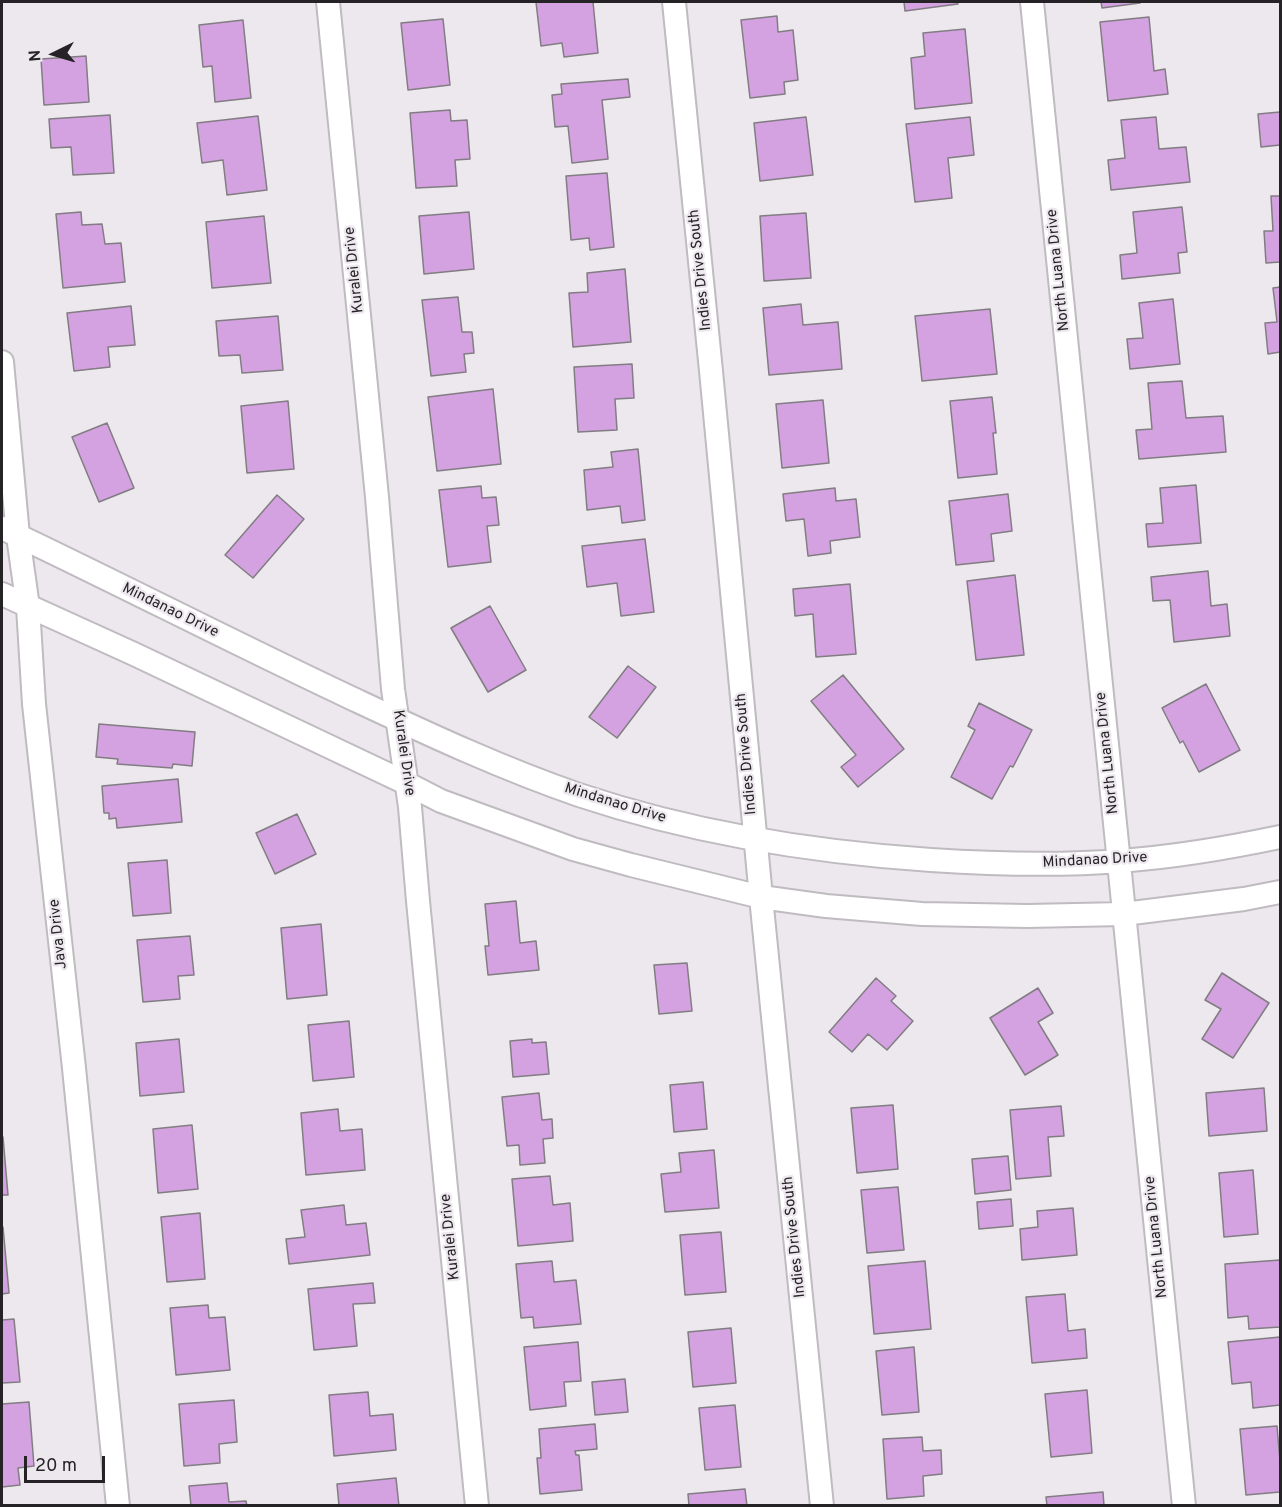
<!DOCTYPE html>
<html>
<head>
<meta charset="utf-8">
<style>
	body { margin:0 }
	#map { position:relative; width:1282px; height:1507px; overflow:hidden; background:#ede8ee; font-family:Overpass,sans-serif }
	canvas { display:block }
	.frame { position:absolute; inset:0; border:3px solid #252325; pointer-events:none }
	.north { position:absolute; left:24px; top:24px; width:60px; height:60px; -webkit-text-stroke:4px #ede8ee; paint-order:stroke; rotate:265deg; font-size:16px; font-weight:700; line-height:24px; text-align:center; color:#252325 }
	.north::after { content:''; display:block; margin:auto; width:21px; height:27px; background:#252325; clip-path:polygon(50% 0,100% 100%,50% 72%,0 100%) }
	.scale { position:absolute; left:24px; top:1456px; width:81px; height:27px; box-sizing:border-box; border:3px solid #252325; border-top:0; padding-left:8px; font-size:18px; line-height:21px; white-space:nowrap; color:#252325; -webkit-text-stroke:4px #ede8ee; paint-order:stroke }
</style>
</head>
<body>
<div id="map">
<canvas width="1282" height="1507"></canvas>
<div class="frame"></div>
<div class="north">N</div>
<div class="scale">20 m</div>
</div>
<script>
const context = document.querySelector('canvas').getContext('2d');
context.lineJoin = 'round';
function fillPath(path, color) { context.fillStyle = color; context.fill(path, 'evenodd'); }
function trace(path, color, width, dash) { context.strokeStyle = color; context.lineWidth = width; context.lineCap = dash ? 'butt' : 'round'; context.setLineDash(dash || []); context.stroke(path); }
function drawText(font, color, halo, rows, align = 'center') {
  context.font = font + ' Overpass,sans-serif'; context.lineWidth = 4.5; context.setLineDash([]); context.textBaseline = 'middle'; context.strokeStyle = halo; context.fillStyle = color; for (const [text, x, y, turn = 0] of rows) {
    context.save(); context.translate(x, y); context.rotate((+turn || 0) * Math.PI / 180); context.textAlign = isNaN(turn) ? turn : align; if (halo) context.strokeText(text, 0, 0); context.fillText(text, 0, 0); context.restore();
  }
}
const building = new Path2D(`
	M536,2h57l5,51 -34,4 -2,-14 -21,3z
	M904,2h53l1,2 -53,7z
	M1101,2h39v1l-38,5z
	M777,16l1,16 15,-2 5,50 -14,2 1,12 -35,4 -9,-78z
	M1149,17l5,54 11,-2 3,25 -60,7 -8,-79z
	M443,19l7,66 -42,5 -7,-67z
	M243,20l8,78 -36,4 -3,-36 -9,1 -4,-42z
	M965,29l7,74 -57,6 -4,-51 14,-2 -2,-23z
	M86,56l3,46 -45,3 -3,-46z
	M628,79l2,18 -28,3 6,59 -36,4 -4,-37 -13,1 -3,-32 10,-1 -1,-10z
	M450,110l1,11 16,-1 3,39 -15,1 2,26 -41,2 -6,-75z
	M1280,112v33l-19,2 -3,-33z
	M110,115l4,58 -41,2 -2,-28 -20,1 -2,-29z
	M258,116l9,74 -40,5 -4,-35 -21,3 -5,-40z
	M806,117l7,58 -53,6 -6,-58z
	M970,117l4,38 -26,3 4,40 -37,4 -9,-78z
	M1156,117l3,32 27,-2 4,35 -79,8 -3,-30 17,-2 -4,-38z
	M607,173l7,74 -24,3 -1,-12 -18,2 -5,-64z
	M1271,196h9v66l-14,1 -2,-32h9z
	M1182,207l5,45 -9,1 2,20 -58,6 -2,-24 17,-2 -4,-41z
	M81,212l1,13 20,-1 3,20 16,-1 4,39 -62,6 -7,-74z
	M469,212l5,57 -50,5 -5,-58z
	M806,213l5,65 -47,3 -4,-65z
	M264,216l7,67 -59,5 -6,-66z
	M625,269l6,73 -58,5 -4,-54 19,-1 -1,-19z
	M1280,287v65l-12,2 -3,-31 12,-1 -4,-34z
	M458,297l4,35h10l2,21 -10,1 2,18 -35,4 -9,-76z
	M1173,299l7,65 -50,5 -3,-30 16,-1 -4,-35z
	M801,304l2,21 35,-3 4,47 -73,6 -6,-67z
	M131,306l4,39 -27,2 2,20 -36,4 -7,-58z
	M990,309l7,65 -75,7 -7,-65z
	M278,316l5,54 -41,3 -2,-18 -21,1 -3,-35z
	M632,364l2,34 -19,1 2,31 -39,2 -4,-65z
	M1182,381l4,37 37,-2 3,36 -87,7 -3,-29 16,-1 -4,-46z
	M493,389l8,75 -64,7 -9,-74z
	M992,397l4,36h-3l4,41 -39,4 -8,-77z
	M823,400l6,63 -47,5 -6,-64z
	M288,401l6,68 -47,4 -6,-67z
	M107,423l27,65 -35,14 -27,-65z
	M638,449l7,71 -23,3 -2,-17 -33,4 -3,-40 29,-3 -2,-15z
	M1196,485l5,58 -53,4 -2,-23 17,-1 -3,-35z
	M481,486l1,12 14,-1 3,28 -12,1 4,36 -43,5 -9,-77z
	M835,488l1,13 20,-2 4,38 -30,4 1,12 -23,3 -4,-37 -18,2 -3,-27z
	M1008,494l4,37 -21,3 3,27 -38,4 -7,-64z
	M277,495l27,24 -51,59 -28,-23z
	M645,539l9,73 -33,4 -4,-33 -30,4 -5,-41z
	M1208,571l3,35 16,-2 3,32 -56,6 -4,-42 -17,1 -2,-24z
	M1015,575l9,80 -48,5 -9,-79z
	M850,584l6,70 -40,3 -3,-43 -18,2 -2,-27z
	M490,606l36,64 -38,22 -37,-64z
	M628,666l28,21 -39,51 -28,-21z
	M843,675l61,74 -46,38 -17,-20 15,-12 -45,-54z
	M1206,684l34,66 -41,22 -16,-31 -3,2 -18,-35z
	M979,703l53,27 -19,37 -3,-1 -18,33 -41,-22 24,-47 -7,-4z
	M99,724l96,8 -3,34 -19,-2 -1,4 -55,-4 1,-5 -22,-2z
	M178,779l4,43 -65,6 -1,-10 -7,1v-6h-5l-2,-27z
	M297,814l19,40 -41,20 -19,-41z
	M167,860l4,53 -38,3 -5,-53z
	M516,901l4,42 16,-2 3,29 -51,5 -3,-29h4l-4,-42z
	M321,924l6,71 -40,4 -6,-71z
	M190,936l4,39 -16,1 2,23 -37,3 -6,-62z
	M687,963l5,48 -33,3 -5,-49z
	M1222,973l47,30 -36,55 -31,-19 19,-30 -16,-9z
	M876,978l20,18 -5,5 22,20 -26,29 -19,-16 -16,18 -23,-20z
	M1038,988l15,25 -15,9 20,33 -33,20 -35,-57z
	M349,1021l5,56 -41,4 -5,-56z
	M179,1039l5,53 -44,4 -4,-53z
	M532,1039v4l14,-1 3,32 -36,3 -3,-36z
	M703,1082l4,47 -33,3 -4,-47z
	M1264,1088l3,43 -58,5 -3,-43z
	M539,1093l3,27 10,-1 1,19 -10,1 2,24 -25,2 -1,-20 -12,1 -5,-49z
	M893,1105l5,64 -41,4 -6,-65z
	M1061,1106l3,30 -16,1 3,39 -35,3 -6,-69z
	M338,1109l2,22 22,-2 3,41 -59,5 -5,-62z
	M192,1125l6,64 -40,4 -5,-64z
	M3,1137l5,58h-6v-57z
	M714,1150l5,58 -54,4 -4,-38 20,-2 -2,-19z
	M1008,1156l3,34 -36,4 -3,-35z
	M1253,1170l5,64 -34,3 -5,-64z
	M550,1176l3,29 17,-2 3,38 -55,5 -6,-67z
	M898,1187l6,63 -37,3 -6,-63z
	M1011,1199l2,27 -34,3 -2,-27z
	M344,1205l2,20 20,-2 4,32 -81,9 -3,-25 19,-2 -4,-27z
	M1073,1208l4,47 -55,5 -2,-31 18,-2 -1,-16z
	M200,1213l5,66 -38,3 -6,-65z
	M3,1227l6,66 -7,1v-66z
	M721,1232l5,60 -41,3 -5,-60z
	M1280,1260v67l-31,2 -1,-13 -20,2 -3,-54z
	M552,1261l2,21 22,-2 5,44 -47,4 -1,-11 -12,1 -5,-54z
	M925,1261l6,68 -57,5 -6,-68z
	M373,1283l2,20 -22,1 4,42 -43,4 -6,-61z
	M1065,1294l3,37 17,-2 2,29 -55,5 -6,-66z
	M208,1305l1,13 16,-1 5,53 -54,5 -6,-67z
	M14,1319l6,63 -18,1v-63z
	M731,1328l5,55 -43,4 -5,-55z
	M1280,1337v68l-27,3 -2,-26 -19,2 -4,-42z
	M578,1342l3,39 -17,1 2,24 -36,4 -6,-63z
	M914,1347l5,65 -37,3 -6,-64z
	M625,1379l3,33 -33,3 -3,-33z
	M1087,1390l5,63 -41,4 -6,-63z
	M368,1392l2,24 23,-2 3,36 -62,6 -5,-61z
	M234,1400l3,42 -18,2 1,19 -36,3 -5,-62z
	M29,1402l5,64 -16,2 2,17 -18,2v-83z
	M735,1405l6,62 -36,3 -6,-62z
	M595,1424l2,25 -22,2 1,4h3l3,35 -42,4 -3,-36h4l-2,-29z
	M1277,1426l3,35v31l-34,3 -6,-66z
	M922,1437l1,14 18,-1 1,24 -19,2 1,20 -37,3 -4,-60z
	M396,1478l3,28h-60l-2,-22z
	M227,1483l2,19 17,-1 1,5h-56l-2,-20z
	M745,1489l2,17h-58l-1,-12z
	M1103,1492l1,14h-57l-1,-9z`);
fillPath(building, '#d4a2e0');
trace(building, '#817d82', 1.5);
const minor = new Path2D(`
	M328,2l49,495 16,192 17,118 8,94 59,605
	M674,2l37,369 50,526 61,609
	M1032,2l152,1504
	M2,362l16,174 10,71 6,97 40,364 44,438
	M2,528c116,55 230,114 347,169 75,35 151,71 230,98 114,38 232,57 352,65 62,4 126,6 189,1 54,-4 108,-13 160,-24
	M2,594l132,60 272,129 35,18 132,48 58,16 130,32 65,9 96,8 105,2 97,-2 120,-15 36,-7`);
trace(minor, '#bfbbc0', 26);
trace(minor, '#fff', 22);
drawText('15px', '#252325', '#ede8ee', [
	["Kuralei Drive",355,270,-96],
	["Indies Drive South",701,270,-96],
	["North Luana Drive",1059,270,-96],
	["Mindanao Drive",170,611,26],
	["Kuralei Drive",403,753,82],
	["North Luana Drive",1108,753,-96],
	["Indies Drive South",747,754,-95],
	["Mindanao Drive",615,804,17],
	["Mindanao Drive",1095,861,-3],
	["Java Drive",59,934,-96],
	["Kuralei Drive",451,1237,-96],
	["Indies Drive South",795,1237,-96],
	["North Luana Drive",1157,1237,-96]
]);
</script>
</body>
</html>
